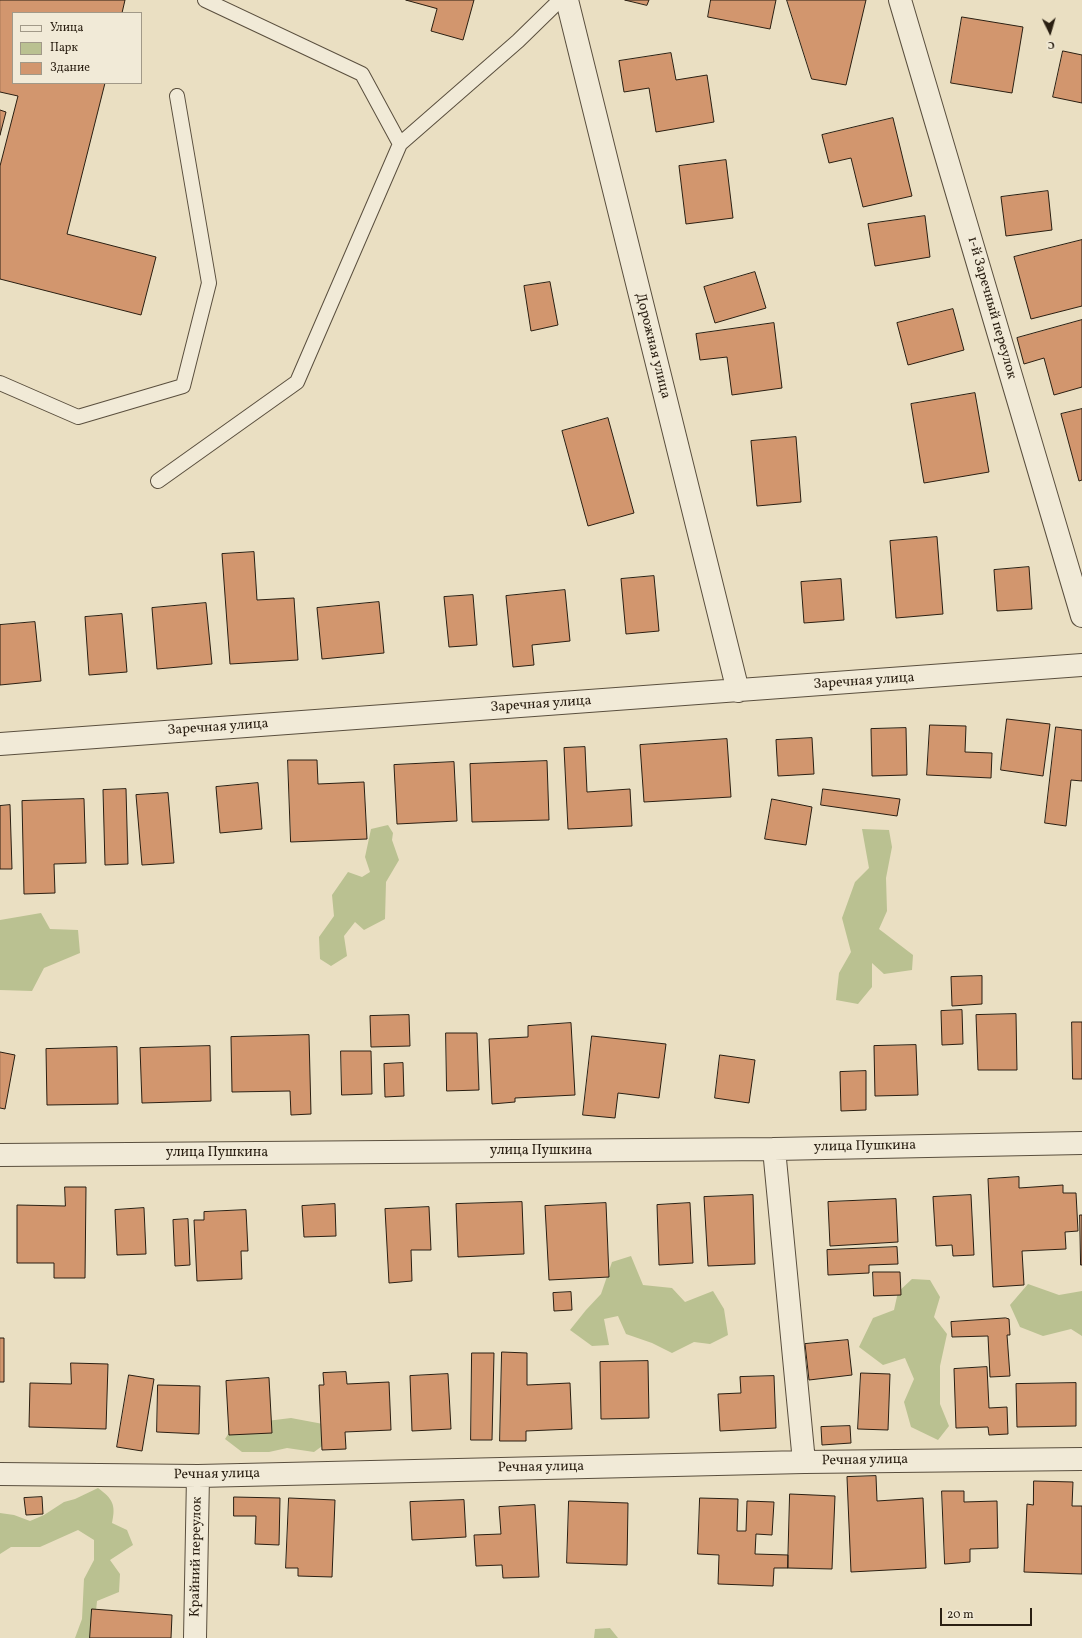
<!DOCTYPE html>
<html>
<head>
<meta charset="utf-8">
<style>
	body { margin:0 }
	#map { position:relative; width:1082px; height:1638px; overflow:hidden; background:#eadfc2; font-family:Vollkorn,serif }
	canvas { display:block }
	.legend { position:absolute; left:12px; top:12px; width:130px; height:72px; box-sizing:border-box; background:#f1ead7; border:1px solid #a19988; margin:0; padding:5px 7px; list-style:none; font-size:12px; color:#2a1f12 }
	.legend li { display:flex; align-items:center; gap:8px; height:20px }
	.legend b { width:20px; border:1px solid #a19988 }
	.north { position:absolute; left:1030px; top:12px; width:40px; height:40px; -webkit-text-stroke:3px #f1ead7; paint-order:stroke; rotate:175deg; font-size:11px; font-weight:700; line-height:16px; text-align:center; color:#2a1f12 }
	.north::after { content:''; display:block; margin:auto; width:14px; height:18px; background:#2a1f12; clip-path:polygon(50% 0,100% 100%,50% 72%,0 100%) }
	.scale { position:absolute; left:940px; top:1608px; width:92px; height:18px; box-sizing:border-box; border:2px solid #2a1f12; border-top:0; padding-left:5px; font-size:12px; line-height:14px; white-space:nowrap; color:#2a1f12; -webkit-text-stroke:3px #f1ead7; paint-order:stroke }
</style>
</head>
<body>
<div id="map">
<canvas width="1082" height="1638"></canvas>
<ul class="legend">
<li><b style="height:5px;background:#f1ead7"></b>Улица</li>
<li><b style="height:11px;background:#bac191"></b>Парк</li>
<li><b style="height:11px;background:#d2966e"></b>Здание</li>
</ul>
<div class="north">С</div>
<div class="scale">20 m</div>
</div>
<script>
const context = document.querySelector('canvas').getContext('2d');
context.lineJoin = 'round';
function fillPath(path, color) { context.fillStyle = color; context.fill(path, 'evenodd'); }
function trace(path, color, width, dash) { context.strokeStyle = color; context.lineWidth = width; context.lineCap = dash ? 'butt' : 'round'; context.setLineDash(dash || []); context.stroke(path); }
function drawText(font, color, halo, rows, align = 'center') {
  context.font = font + ' Vollkorn,serif'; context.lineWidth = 4; context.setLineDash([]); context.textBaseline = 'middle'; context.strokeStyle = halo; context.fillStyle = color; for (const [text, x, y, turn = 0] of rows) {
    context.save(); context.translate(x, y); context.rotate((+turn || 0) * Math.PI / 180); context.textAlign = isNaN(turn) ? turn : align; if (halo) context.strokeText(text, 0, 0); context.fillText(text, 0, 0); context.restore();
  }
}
fillPath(new Path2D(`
	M388,825l5,8 -1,7 7,20 -13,22 -1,37 -21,11 -9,-8 -11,14 3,20 -16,10 -11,-7 -1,-22 15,-21 -2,-21 16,-23 14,5 8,-5 -5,-15 6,-28z
	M862,829l27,1 3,17 -6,31 1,33 -8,18 34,26 -1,15 -28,4 -12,-11v24l-14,17 -22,-4 3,-27 12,-21 -9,-34 13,-36 14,-14z
	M41,913l9,16 28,1 2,23 -36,15 -12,23 -32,-1v-70z
	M631,1256l12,29 29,3 13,14 28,-11 11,18 4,26 -18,9 -16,-2 -22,11 -20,-10 -26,-9 -8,-18 -14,3 5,26 -17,1 -22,-16 16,-20 15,-16 11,-32z
	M912,1279l18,1 10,17 -6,20 13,17 -7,32v38l9,22 -11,14 -27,-13 -7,-25 10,-23 -9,-21 -22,7 -24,-18 14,-29 21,-8 4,-18z
	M1028,1284l31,11 23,-4v45l-11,-7 -28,7 -23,-9 -10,-22z
	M291,1418l32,6 2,20 -11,8 -27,-4 -18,4h-27l-17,-13 9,-14z
	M98,1488c15,11 18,17 14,35l15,7 6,15 -23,15 10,14 -1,18 -22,9 -3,30 -4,7h-15l7,-19 2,-40 10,-19v-20l-16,-10 -38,17h-29l-11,7v-41l14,2 16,6 14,-6 20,-13 11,-3z
	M610,1628l8,10h-24l1,-9z`), '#bac191');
const building = new Path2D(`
	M0,0h125l-3,13h-109v70h92l-38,151 89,23 -15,58 -141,-36v-113l18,-70 -18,-4z
	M406,0h68l-11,40 -32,-9 6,-22z
	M625,0h24l-2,5z
	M711,0h65l-6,29 -62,-12z
	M787,0h79l-20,85 -34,-6z
	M962,17l61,10 -11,66 -61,-10z
	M1063,51l19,4v48l-29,-6z
	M671,53l5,27 31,-5 7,47 -58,10 -7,-44 -25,4 -5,-31z
	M0,110l6,2 -6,23z
	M893,118l19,78 -49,11 -12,-49 -22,5 -7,-28z
	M726,160l7,58 -47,6 -7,-58z
	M1048,191l4,39 -46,6 -5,-39z
	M925,216l5,41 -55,9 -7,-42z
	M1082,240v66l-51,13 -17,-62z
	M755,272l11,36 -51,15 -11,-36z
	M550,282l8,43 -27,6 -7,-45z
	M953,309l11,41 -56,15 -11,-42z
	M1082,320v67l-28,8 -10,-37 -20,6 -7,-26z
	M774,323l8,65 -50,7 -5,-38 -27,3 -4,-26z
	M975,393l14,79 -65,11 -13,-79z
	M1082,409v71l-3,1 -18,-67z
	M608,418l26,95 -46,13 -26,-95z
	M796,437l5,65 -44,4 -6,-65z
	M937,537l6,77 -47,4 -6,-77z
	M254,552l3,48 37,-2 4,62 -68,4 -8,-110z
	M1029,567l3,42 -35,2 -3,-41z
	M654,576l5,55 -33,3 -5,-55z
	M841,579l3,41 -40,3 -3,-41z
	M565,590l5,51 -38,4 2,20 -21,2 -7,-71z
	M473,595l4,50 -28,2 -5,-50z
	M379,602l5,51 -62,6 -5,-51z
	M206,603l6,61 -55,5 -5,-61z
	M122,614l5,58 -38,3 -4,-58z
	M35,622l6,59 -41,4v-60z
	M1007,719l43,5 -7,52 -42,-6z
	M930,725l36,1 -1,26 27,1 -1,25 -64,-3z
	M1056,727l26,3v51l-11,-1 -5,46 -21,-3z
	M906,728l1,47 -35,1 -1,-47z
	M812,738l2,36 -36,2 -2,-36z
	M727,739l4,58 -87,5 -4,-57z
	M585,747l2,45 43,-3 2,37 -64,3 -4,-81z
	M288,760h29l1,24 46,-2 3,57 -76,3z
	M547,761l2,59 -77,2 -2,-58z
	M454,762l3,59 -60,3 -3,-59z
	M258,783l4,46 -42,4 -4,-46z
	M126,789l2,75 -23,1 -2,-75z
	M823,789l77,10 -3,17 -76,-11z
	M168,793l6,70 -32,2 -6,-70z
	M84,799l2,64 -32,1 1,29 -31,1 -2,-93z
	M772,799l40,8 -6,38 -41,-6z
	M10,805l2,64h-12v-63z
	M982,976v28l-30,2 -1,-29z
	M962,1010l1,34 -21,1 -1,-34z
	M1016,1014l1,56h-39l-2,-55z
	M409,1015l1,31 -39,1 -1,-31z
	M1072,1022h10v57h-9z
	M571,1023l4,72 -60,3v4l-23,2 -3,-65 39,-2v-11z
	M446,1033h31l2,57 -32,1z
	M309,1035l2,79 -20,1 -1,-24 -58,1 -1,-55z
	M592,1036l74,8 -7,54 -41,-5 -3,25 -32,-3z
	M916,1045l2,50 -43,1 -1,-50z
	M210,1046l1,55 -69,2 -2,-55z
	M117,1047l1,57 -71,1 -1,-56z
	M341,1051h30l1,43 -30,1z
	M0,1052l15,3 -10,54 -5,-1z
	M720,1055l35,5 -6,43 -34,-5z
	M403,1063l1,33 -19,1 -1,-33z
	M866,1071v39l-25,1 -1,-39z
	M1019,1177v11l44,-3v8h13l2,38 -13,1 1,17 -44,2 2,34 -31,2 -5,-108z
	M65,1187h21l-1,91h-31v-15h-37v-58l48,1z
	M753,1195l2,69 -47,2 -4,-69z
	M971,1195l3,60 -21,1 -1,-11 -16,1 -3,-49z
	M896,1199l2,43 -68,4 -2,-44z
	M522,1202l2,52 -66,3 -2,-53z
	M606,1203l3,74 -60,3 -4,-74z
	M690,1203l3,60 -34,2 -2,-60z
	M335,1204l1,32 -32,1 -2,-31z
	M429,1207l2,43h-20l1,31 -23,2 -4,-74z
	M144,1208l2,46 -29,1 -2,-45z
	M246,1210l2,41h-7l1,28 -45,2 -3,-61h10v-8z
	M1080,1215h2v50h-1z
	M188,1219l2,46 -15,1 -2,-46z
	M897,1247l1,17 -29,1v8l-41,2 -1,-25z
	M873,1272h27l1,23 -27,1z
	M571,1292l1,18 -18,1 -1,-18z
	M1006,1318l3,1 1,16h-3l3,41 -20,1 -2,-41 -36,1 -1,-15z
	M0,1338h4v44h-4z
	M848,1340l4,35 -43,5 -4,-36z
	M502,1352l25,1v32l43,-2 2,46 -46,2v10h-26z
	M472,1353h22l-2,87h-21z
	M648,1361l1,57 -48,1 -1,-57z
	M71,1363l37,1 -2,65 -77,-2 1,-44 41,1z
	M987,1367l2,41 18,-1 1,27 -19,1 -1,-8 -32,1 -2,-59z
	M346,1372l1,12 42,-2 2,48 -46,2 1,17 -24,1 -3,-65h5l-1,-12z
	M861,1373l29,1 -2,56 -30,-1z
	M448,1374l3,55 -39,2 -2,-55z
	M129,1375l25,4 -12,72 -25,-4z
	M774,1376l2,52 -56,3 -2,-37 23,-1 -1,-16z
	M269,1378l3,55 -43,2 -3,-54z
	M1076,1383v43l-59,1 -1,-43z
	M158,1385l42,1 -1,48 -42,-2z
	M850,1426l1,17 -29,2 -1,-18z
	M876,1476l1,25 46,-3 3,70 -75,4 -4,-95z
	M1034,1481l39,1 -1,24h10v68l-58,-2 3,-68 6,1z
	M942,1491h22v11l33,-1 1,47 -28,1v13l-25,2z
	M790,1494l45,2 -3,73 -44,-1z
	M42,1497l1,17 -17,1 -2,-17z
	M234,1497l46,1 -1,47 -24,-1 1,-28h-22z
	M289,1498l46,2 -3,77 -34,-1v-8h-12z
	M700,1498l38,1 -1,32h9l1,-30 27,1 -2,33 -16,-1 -1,20 33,1v13h-14l-1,18 -55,-2 1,-29 -21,-1z
	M464,1500l2,37 -54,3 -2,-38z
	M569,1501l59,2 -1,62 -60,-2z
	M535,1505l4,72 -36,1 -1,-13 -26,1 -2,-31 27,-1 -2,-27z
	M92,1609l80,6 -1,23h-81z`);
fillPath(building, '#d2966e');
trace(building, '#2a1f12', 1);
const service = new Path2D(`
	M205,0l157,74 38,70
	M0,383l78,34 105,-31 26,-103 -32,-187
	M158,481l139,-99 103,-238 118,-103 42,-41`);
const minor = new Path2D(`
	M567,0l171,691
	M900,0l182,616
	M0,744l1082,-79
	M774,1149l30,313
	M0,1155l774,-6 308,-6
	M0,1474l198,2 606,-14 278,-3
	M195,1638l3,-162`);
trace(service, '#5a4f3e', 16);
trace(minor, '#5a4f3e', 24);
trace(service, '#f1ead7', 14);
trace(minor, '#f1ead7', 22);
drawText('14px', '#2a1f12', '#f1ead7', [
	["1-й Заречный переулок",991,308,74],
	["Дорожная улица",652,346,76],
	["Заречная улица",864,682,-4],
	["Заречная улица",541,705,-4],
	["Заречная улица",218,728,-4],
	["улица Пушкина",865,1147,-1],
	["улица Пушкина",541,1151],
	["улица Пушкина",217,1153],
	["Речная улица",865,1461,-1],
	["Речная улица",541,1468,-1],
	["Речная улица",217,1475,-1],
	["Крайний переулок",197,1557,-89]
]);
</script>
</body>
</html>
